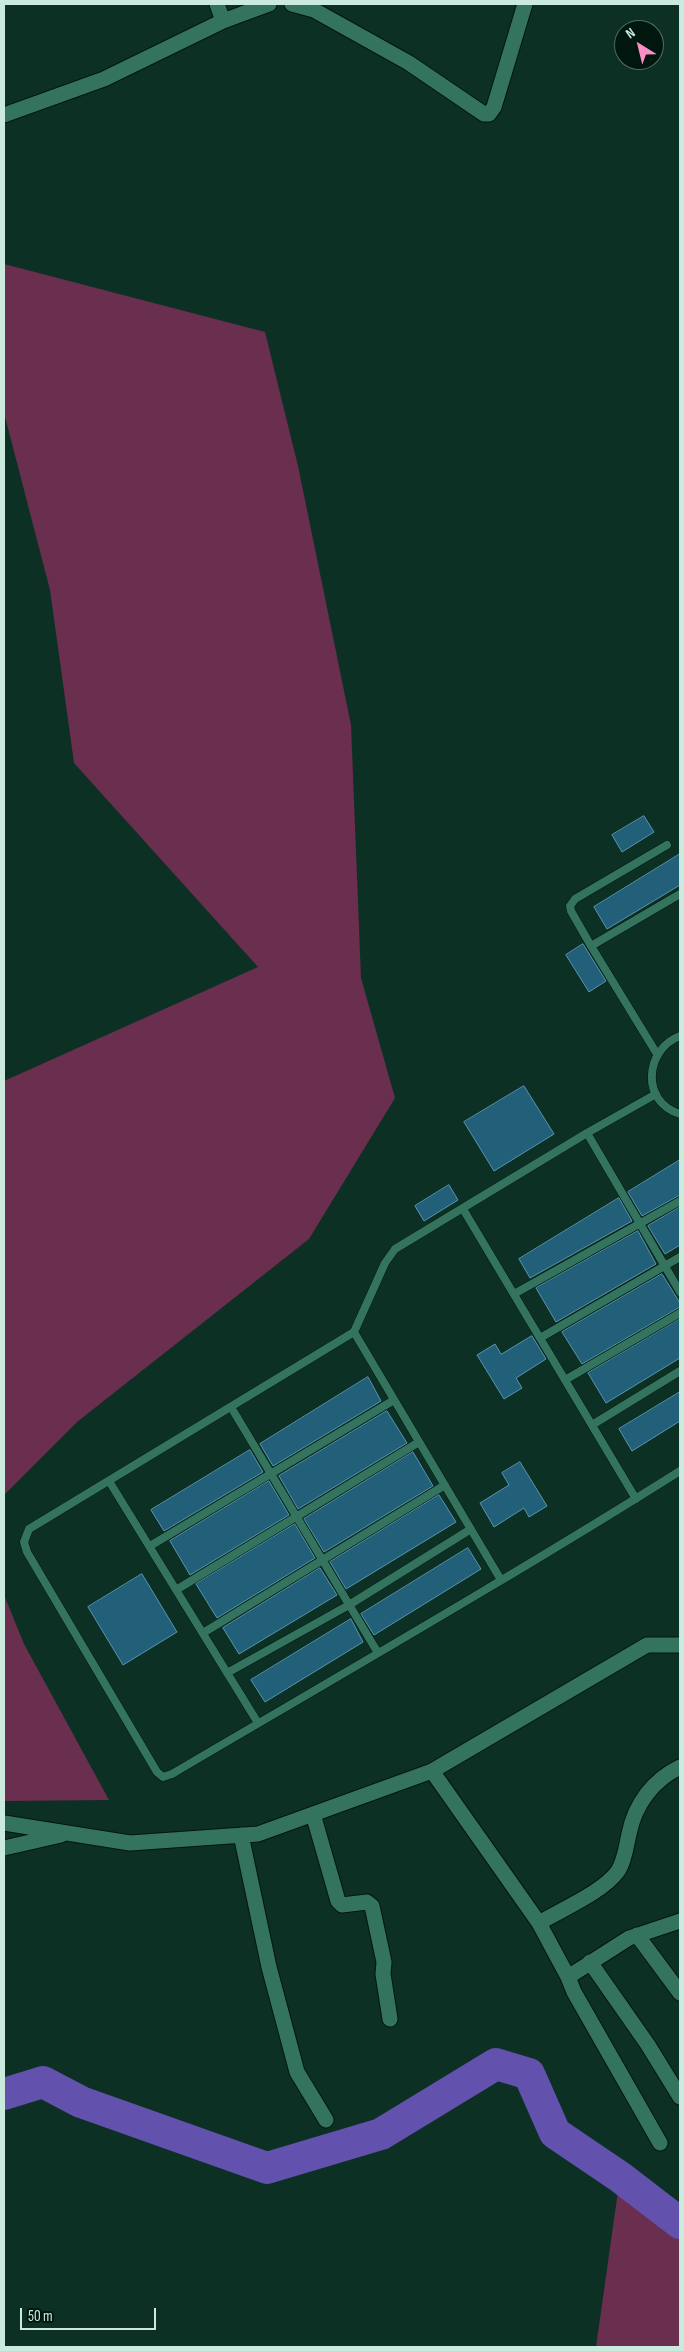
<!DOCTYPE html>
<html>
<head>
<meta charset="utf-8">
<style>
	body { margin:0 }
	#map { position:relative; width:684px; height:2351px; overflow:hidden; background:#0d3025; font-family:"Sofia Sans Condensed",sans-serif }
	canvas { display:block }
	.frame { position:absolute; inset:0; border:5px solid #caeadd; pointer-events:none }
	.north { position:absolute; left:614px; top:20px; width:50px; height:50px; box-sizing:border-box; background:#00170f; border:1px solid #516b61; border-radius:50%; rotate:324deg; font-size:14px; font-weight:700; line-height:20px; text-align:center; color:#caeadd }
	.north::after { content:''; display:block; margin:auto; width:18px; height:22px; background:#fa8fc6; clip-path:polygon(50% 0,100% 100%,50% 72%,0 100%) }
	.scale { position:absolute; left:20px; top:2308px; width:136px; height:22px; box-sizing:border-box; border:2px solid #caeadd; border-top:0; padding-left:6px; font-size:15px; line-height:18px; white-space:nowrap; color:#caeadd; -webkit-text-stroke:4px #00170f; paint-order:stroke }
</style>
</head>
<body>
<div id="map">
<canvas width="684" height="2351"></canvas>
<div class="frame"></div>
<div class="north">N</div>
<div class="scale">50 m</div>
</div>
<script>
const context = document.querySelector('canvas').getContext('2d');
context.lineJoin = 'round';
function fillPath(path, color) { context.fillStyle = color; context.fill(path, 'evenodd'); }
function trace(path, color, width, dash) { context.strokeStyle = color; context.lineWidth = width; context.lineCap = dash ? 'butt' : 'round'; context.setLineDash(dash || []); context.stroke(path); }
fillPath(new Path2D(`
	M4,264l261,68 33,134 53,259 10,253 34,120 -86,141 -232,183 -73,73v-414l254,-114 -184,-204 -24,-173 -46,-177z
	M4,1595l20,49 85,156 -105,1z
	M620,2177l60,46v124h-84z`), '#6a2e4e');
trace(new Path2D(`
	M4,2094l39,-12 38,20 186,66 114,-34 115,-70 33,10 26,59 65,44 60,46`), '#6251ad', 32);
const building = new Path2D(`
	M644,816l10,16 -32,20 -10,-17z
	M680,854v31l-73,44 -13,-22z
	M583,944l23,37 -17,11 -23,-37z
	M524,1086l30,48 -60,37 -30,-49z
	M680,1160v35l-38,21 -14,-24z
	M449,1185l9,15 -34,21 -9,-15z
	M619,1198l13,23 -102,57 -11,-19z
	M680,1207v38l-15,9 -17,-28z
	M638,1231l18,33 -100,58 -20,-34z
	M662,1274l18,29v4l-98,57 -20,-32z
	M680,1319v39l-74,45 -18,-30z
	M532,1336l14,23 -30,19 6,10 -18,11 -27,-44 18,-11 6,10z
	M368,1377l13,24 -108,65 -13,-22z
	M680,1392v29l-48,30 -13,-22z
	M387,1411l20,32 -109,66 -19,-33z
	M250,1450l13,22 -99,59 -13,-21z
	M413,1452l20,34 -109,66 -20,-33z
	M520,1462l27,44 -18,11 -5,-9 -30,19 -14,-24 29,-18 -7,-12z
	M269,1481l20,34 -99,60 -20,-34z
	M439,1495l17,27 -110,67 -16,-27z
	M295,1524l20,34 -98,60 -21,-34z
	M468,1548l13,21 -107,66 -13,-21z
	M320,1568l17,27 -98,59 -16,-26z
	M142,1574l35,58 -54,33 -35,-58z
	M351,1619l12,23 -98,60 -14,-22z`);
fillPath(building, '#226079');
trace(building, '#5894af', 1);
const service = new Path2D(`
	M591,946l-20,-35 -1,-5 5,-7 92,-54
	M680,1036c-35,13 -40,66 0,78
	M657,1054l-66,-108 89,-52
	M656,1094l-69,39 -192,116 -10,14 -31,69 -325,197 -5,13 3,10 130,220 6,5 9,-3c170,-100 341,-198 508,-303
	M587,1133l93,159
	M463,1209l173,290
	M514,1294l166,-93
	M354,1332l147,248
	M540,1338l140,-81
	M565,1380l115,-67
	M231,1407l147,246
	M592,1425l88,-54
	M109,1481l149,242
	M150,1546l244,-146
	M176,1590l243,-148
	M203,1633l242,-148
	M227,1673l122,-68 122,-76`);
const minor = new Path2D(`
	M217,4l6,17
	M292,4l22,6 95,53 75,51h5l5,-7 31,-103
	M4,115l100,-36 119,-58 46,-17
	M432,1771l107,152 29,54 6,15 86,151
	M313,1814l25,87 4,4 25,-3 5,4 12,56 -1,12 7,45
	M4,1823l126,20 128,-9 174,-63 215,-126h33
	M241,1835l28,132 28,105 29,48
	M4,1848l57,-13
	M539,1923c23,-14 64,-31 79,-52 7,-11 8,-24 11,-37 6,-30 24,-54 51,-67
	M637,1935l43,58
	M590,1962l58,83 32,52
	M568,1977l61,-39 51,-17`);
trace(service, '#03160f', 9);
trace(minor, '#03160f', 17);
trace(service, '#34745f', 8);
trace(minor, '#34745f', 15);
</script>
</body>
</html>
